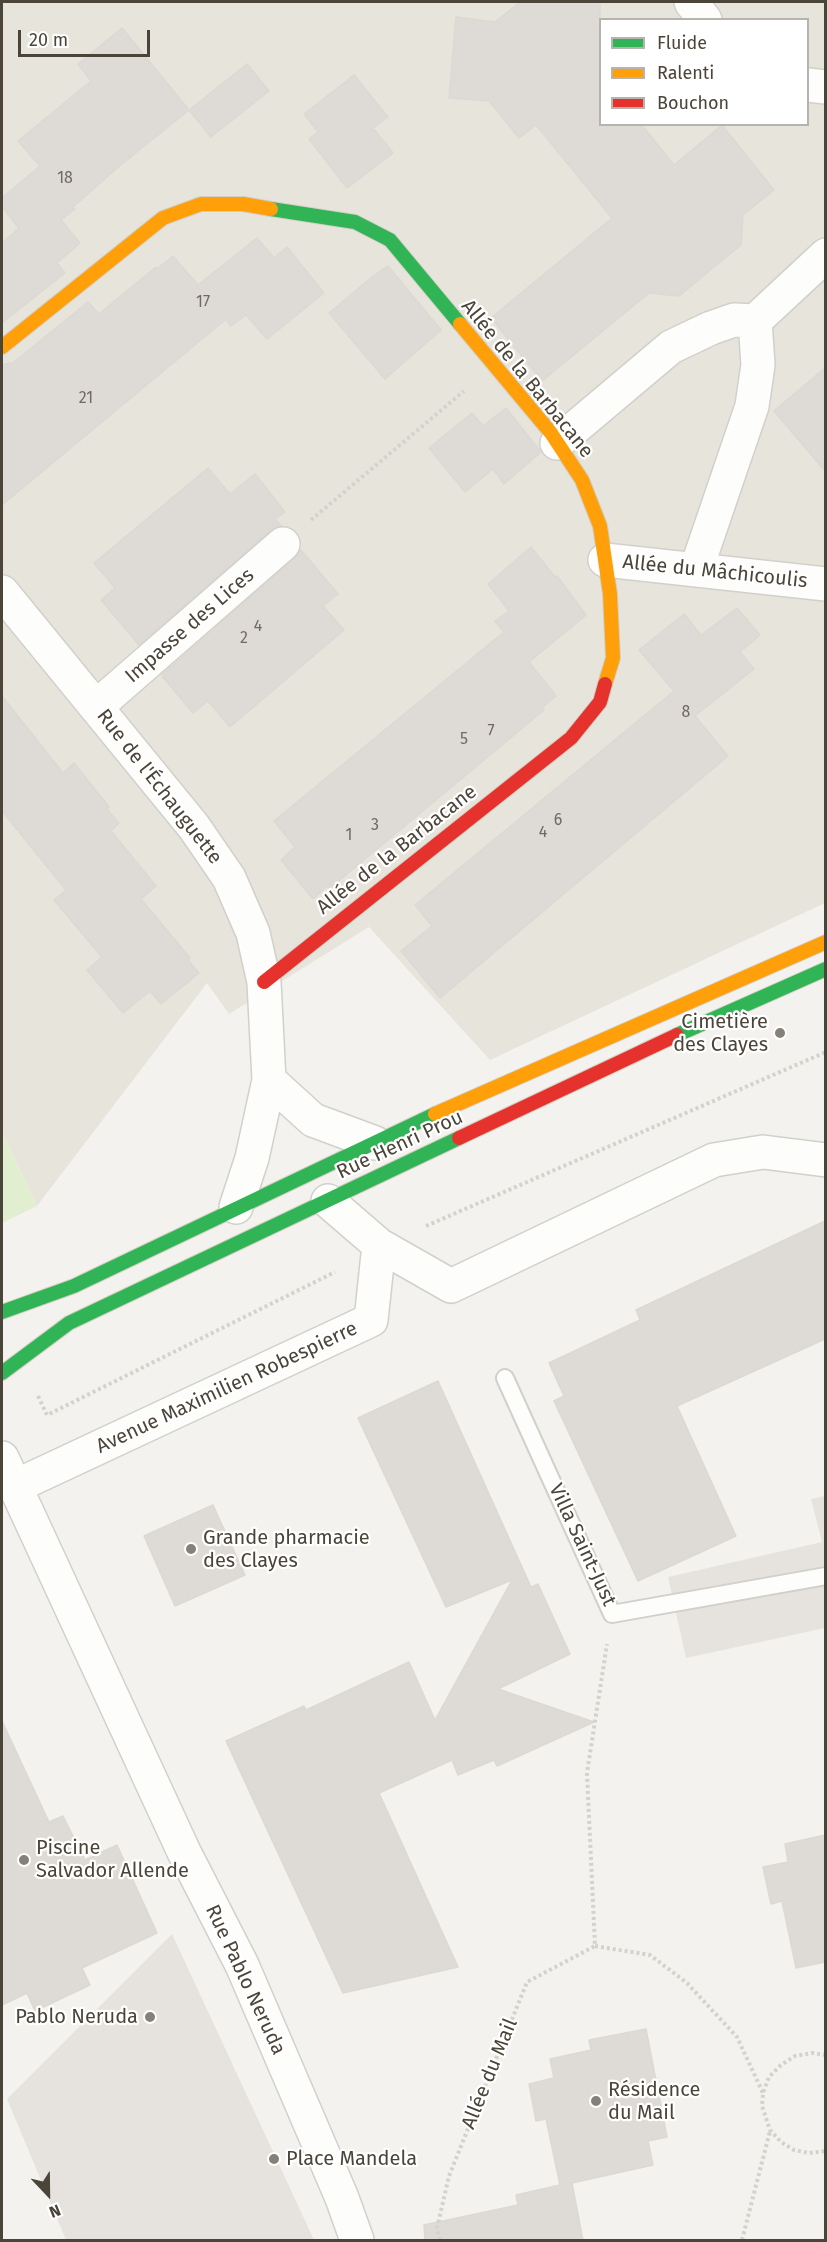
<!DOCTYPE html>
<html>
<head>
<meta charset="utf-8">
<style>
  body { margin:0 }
  #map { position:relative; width:827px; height:2242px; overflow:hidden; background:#f4f2ee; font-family:"Fira Sans",sans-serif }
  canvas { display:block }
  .frame { position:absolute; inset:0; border:3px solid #4b4439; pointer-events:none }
  .legend { position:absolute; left:599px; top:18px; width:210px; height:108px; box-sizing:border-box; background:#fff; border:2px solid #b7b4b0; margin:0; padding:8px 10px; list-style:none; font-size:18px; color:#4b4439 }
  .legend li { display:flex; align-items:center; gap:12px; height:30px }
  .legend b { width:30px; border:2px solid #b7b4b0 }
  .north { position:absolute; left:18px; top:2164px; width:60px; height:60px; -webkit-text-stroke:4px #fff; paint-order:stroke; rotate:158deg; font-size:16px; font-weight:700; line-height:24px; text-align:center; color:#4b4439 }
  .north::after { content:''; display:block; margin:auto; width:21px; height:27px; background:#4b4439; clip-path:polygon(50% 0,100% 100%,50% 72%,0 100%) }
  .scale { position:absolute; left:18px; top:30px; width:132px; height:27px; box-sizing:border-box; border:3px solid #4b4439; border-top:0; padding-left:8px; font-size:18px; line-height:21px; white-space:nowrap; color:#4b4439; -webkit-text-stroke:4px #fff; paint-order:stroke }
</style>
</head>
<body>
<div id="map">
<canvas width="827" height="2242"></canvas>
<div class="frame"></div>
<ul class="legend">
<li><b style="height:8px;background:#30b455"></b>Fluide</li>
<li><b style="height:8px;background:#ff9f0a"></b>Ralenti</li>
<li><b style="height:8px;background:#e5322d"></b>Bouchon</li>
</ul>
<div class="north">N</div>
<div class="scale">20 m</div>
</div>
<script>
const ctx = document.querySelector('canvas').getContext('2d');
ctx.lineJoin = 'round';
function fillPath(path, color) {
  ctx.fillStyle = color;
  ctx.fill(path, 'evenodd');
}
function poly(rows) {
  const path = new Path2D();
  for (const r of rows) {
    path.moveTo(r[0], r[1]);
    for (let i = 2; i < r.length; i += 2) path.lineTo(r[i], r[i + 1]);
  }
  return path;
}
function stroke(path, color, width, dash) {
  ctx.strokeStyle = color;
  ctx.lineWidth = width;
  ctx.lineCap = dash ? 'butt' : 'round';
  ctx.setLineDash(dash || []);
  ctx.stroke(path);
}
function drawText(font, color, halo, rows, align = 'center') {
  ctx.font = font + ' "Fira Sans",sans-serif';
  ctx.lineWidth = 4.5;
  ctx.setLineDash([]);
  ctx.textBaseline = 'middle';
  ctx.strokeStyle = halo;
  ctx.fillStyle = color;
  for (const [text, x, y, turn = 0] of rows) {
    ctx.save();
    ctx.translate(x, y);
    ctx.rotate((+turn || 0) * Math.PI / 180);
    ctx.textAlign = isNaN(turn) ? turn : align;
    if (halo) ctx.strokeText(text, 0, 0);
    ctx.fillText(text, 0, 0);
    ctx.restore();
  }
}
fillPath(poly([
  [2,2,825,2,825,903,490,1060,369,927,229,1014,207,983,37,1206,2,1132],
  [600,20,808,20,808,124,600,124]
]), '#e7e4dc');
fillPath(poly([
  [2,1132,37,1206,2,1223]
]), '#e1eecf');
fillPath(poly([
  [825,1496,825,1628,686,1658,668,1577,822,1542,811,1499],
  [172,1934,314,2240,66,2240,7,2099]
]), '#e6e3df');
const building = poly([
  [520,2,600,2,600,124,641,124,674,165,722,125,774,190,743,215,741,245,679,296,649,293,542,381,491,318,612,218,536,125,519,138,489,101,449,98,456,17,495,22,520,2],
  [122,28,189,110,247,64,269,91,211,137,189,110,117,168,73,207,75,209,61,220,80,243,57,263,65,273,2,323,2,243,19,228,2,207,2,198,40,166,18,141,91,81,78,64,122,28],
  [354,75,388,117,373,128,393,153,347,188,309,139,318,132,304,114,354,75],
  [257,238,274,258,287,247,324,293,267,339,246,315,231,326,226,319,2,505,2,365,14,362,88,302,99,314,156,267,157,269,173,256,198,285,257,238],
  [388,266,441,330,385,379,329,313,373,276,388,266],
  [825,368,825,471,774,411,825,368],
  [506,408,541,452,504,484,493,469,465,492,429,448,472,413,483,426,506,408],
  [208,468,230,494,255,474,285,512,275,519,281,526,271,530,139,645,101,600,115,588,94,563,208,468],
  [531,547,555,577,557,576,586,615,529,662,556,696,543,707,544,710,329,889,327,886,313,899,281,860,295,847,274,821,504,632,495,621,509,611,488,584,531,547],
  [301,550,338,594,323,606,344,630,230,727,208,701,193,713,162,676,164,673,295,558,301,550],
  [737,608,760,635,740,652,754,669,695,716,728,756,440,998,401,951,432,926,415,905,674,691,639,650,684,614,701,635,737,608],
  [2,696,63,773,74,763,109,807,107,809,119,823,111,831,156,886,141,899,190,958,188,960,199,973,161,1004,150,991,123,1013,87,970,102,957,54,900,66,890,2,811,2,696],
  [825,1221,825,1339,677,1406,736,1536,638,1581,554,1401,564,1396,549,1363,640,1320,636,1310,825,1221],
  [438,1381,531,1587,538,1584,570,1654,498,1689,594,1722,497,1766,494,1760,458,1775,452,1760,379,1793,458,1967,343,1993,226,1741,304,1706,306,1710,409,1662,435,1720,512,1580,446,1607,358,1418,438,1381],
  [213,1505,245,1575,175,1606,144,1536,213,1505],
  [2,1721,49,1822,63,1816,85,1860,117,1845,157,1933,82,1968,90,1985,35,2011,27,1993,2,2005,2,1721],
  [825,1835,825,1962,796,1968,782,1901,771,1904,763,1867,788,1862,785,1844,825,1835],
  [646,2029,667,2137,648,2141,653,2165,572,2183,583,2241,425,2241,424,2225,518,2205,516,2195,560,2185,546,2119,536,2121,529,2084,554,2078,550,2059,591,2050,589,2040,646,2029]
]);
fillPath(building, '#dedbd6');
stroke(building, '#dcd9d4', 1.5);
const lane = poly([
  [505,1378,612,1614,826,1576]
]);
const street = poly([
  [691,2,705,20],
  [808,85,826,87],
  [557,443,671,347,711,328,734,320,755,321],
  [605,560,826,584],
  [696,570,752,406,758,365,755,321,826,255],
  [2,592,194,827,229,878,253,933,264,982,269,1080,252,1158,236,1207],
  [96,707,283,544],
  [269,1080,313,1120,375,1143],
  [379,1245,451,1286,714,1160,763,1152,826,1160],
  [2,1458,184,1852,242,1965,342,2198,357,2240],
  [14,1487,371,1320,379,1245,328,1201]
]);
const fast = poly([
  [271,209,355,222,390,240,460,324],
  [677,1035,826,969],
  [2,1312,74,1286,435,1114],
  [2,1373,69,1323,459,1138]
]);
const slow = poly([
  [460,324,551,433,582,480,600,526,610,594,613,658,605,684],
  [2,347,163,218,201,204,243,204,271,209],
  [435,1114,826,942]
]);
const jam = poly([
  [264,982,571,738,600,702,605,684],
  [459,1138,677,1035]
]);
stroke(lane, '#d2d0cb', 20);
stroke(street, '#d2d0cb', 36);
stroke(fast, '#d3cfc5', 16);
stroke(slow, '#d3cfc5', 16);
stroke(jam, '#d3cfc5', 16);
stroke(poly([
  [311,520,464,391],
  [426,1226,826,1052],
  [38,1396,47,1415,335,1272],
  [595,1946,650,1955,687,1983,737,2037,763,2093],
  [826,2055,812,2053,795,2056,781,2065,769,2077,763,2093,762,2106,770,2130,781,2142,794,2150,809,2153,826,2151],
  [440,2240,437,2228,449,2176,527,1982,595,1946,587,1773,607,1644],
  [742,2240,770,2131]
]), '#d3d2cc', 4, [3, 3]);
stroke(lane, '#fdfdfc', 16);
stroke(street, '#fdfdfc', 33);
stroke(fast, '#30b455', 14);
stroke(slow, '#ff9f0a', 14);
stroke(jam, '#e5322d', 14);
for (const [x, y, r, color] of [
  [780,1033,6,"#868178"],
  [191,1549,6,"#868178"],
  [24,1860,6,"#868178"],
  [150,2017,6,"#868178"],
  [596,2101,6,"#868178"],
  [274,2159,6,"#868178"]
]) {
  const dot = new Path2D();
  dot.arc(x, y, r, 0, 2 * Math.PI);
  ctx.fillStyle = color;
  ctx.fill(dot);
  stroke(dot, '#fff', 2);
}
drawText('16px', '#706a61', null, [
  ["18",65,179],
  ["17",203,303],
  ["21",86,399],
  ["4",258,627],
  ["2",244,639],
  ["8",686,713],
  ["7",491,732],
  ["5",464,740],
  ["6",558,821],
  ["3",375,826],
  ["4",543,833],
  ["1",349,836]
]);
drawText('20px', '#4b4439', '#fff', [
  ["Allée de la Barbacane",527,379,51],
  ["Allée du Mâchicoulis",715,572,6],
  ["Impasse des Lices",190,626,-41],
  ["Rue de l'Échauguette",159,787,52],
  ["Allée de la Barbacane",397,850,-38],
  ["Rue Henri Prou",400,1145,-25],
  ["Avenue Maximilien Robespierre",227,1388,-25],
  ["Villa Saint-Just",582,1545,65],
  ["Rue Pablo Neruda",245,1980,65],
  ["Allée du Mail",490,2074,-68]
]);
drawText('20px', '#4b4439', '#fff', [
  ["Cimetière",768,1022,"right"],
  ["des Clayes",768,1045,"right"],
  ["Grande pharmacie",203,1538],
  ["des Clayes",203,1561],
  ["Piscine",36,1848],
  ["Salvador Allende",36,1871],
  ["Pablo Neruda",138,2017,"right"],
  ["Résidence",608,2090],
  ["du Mail",608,2113],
  ["Place Mandela",286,2159]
], 'left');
</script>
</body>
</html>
